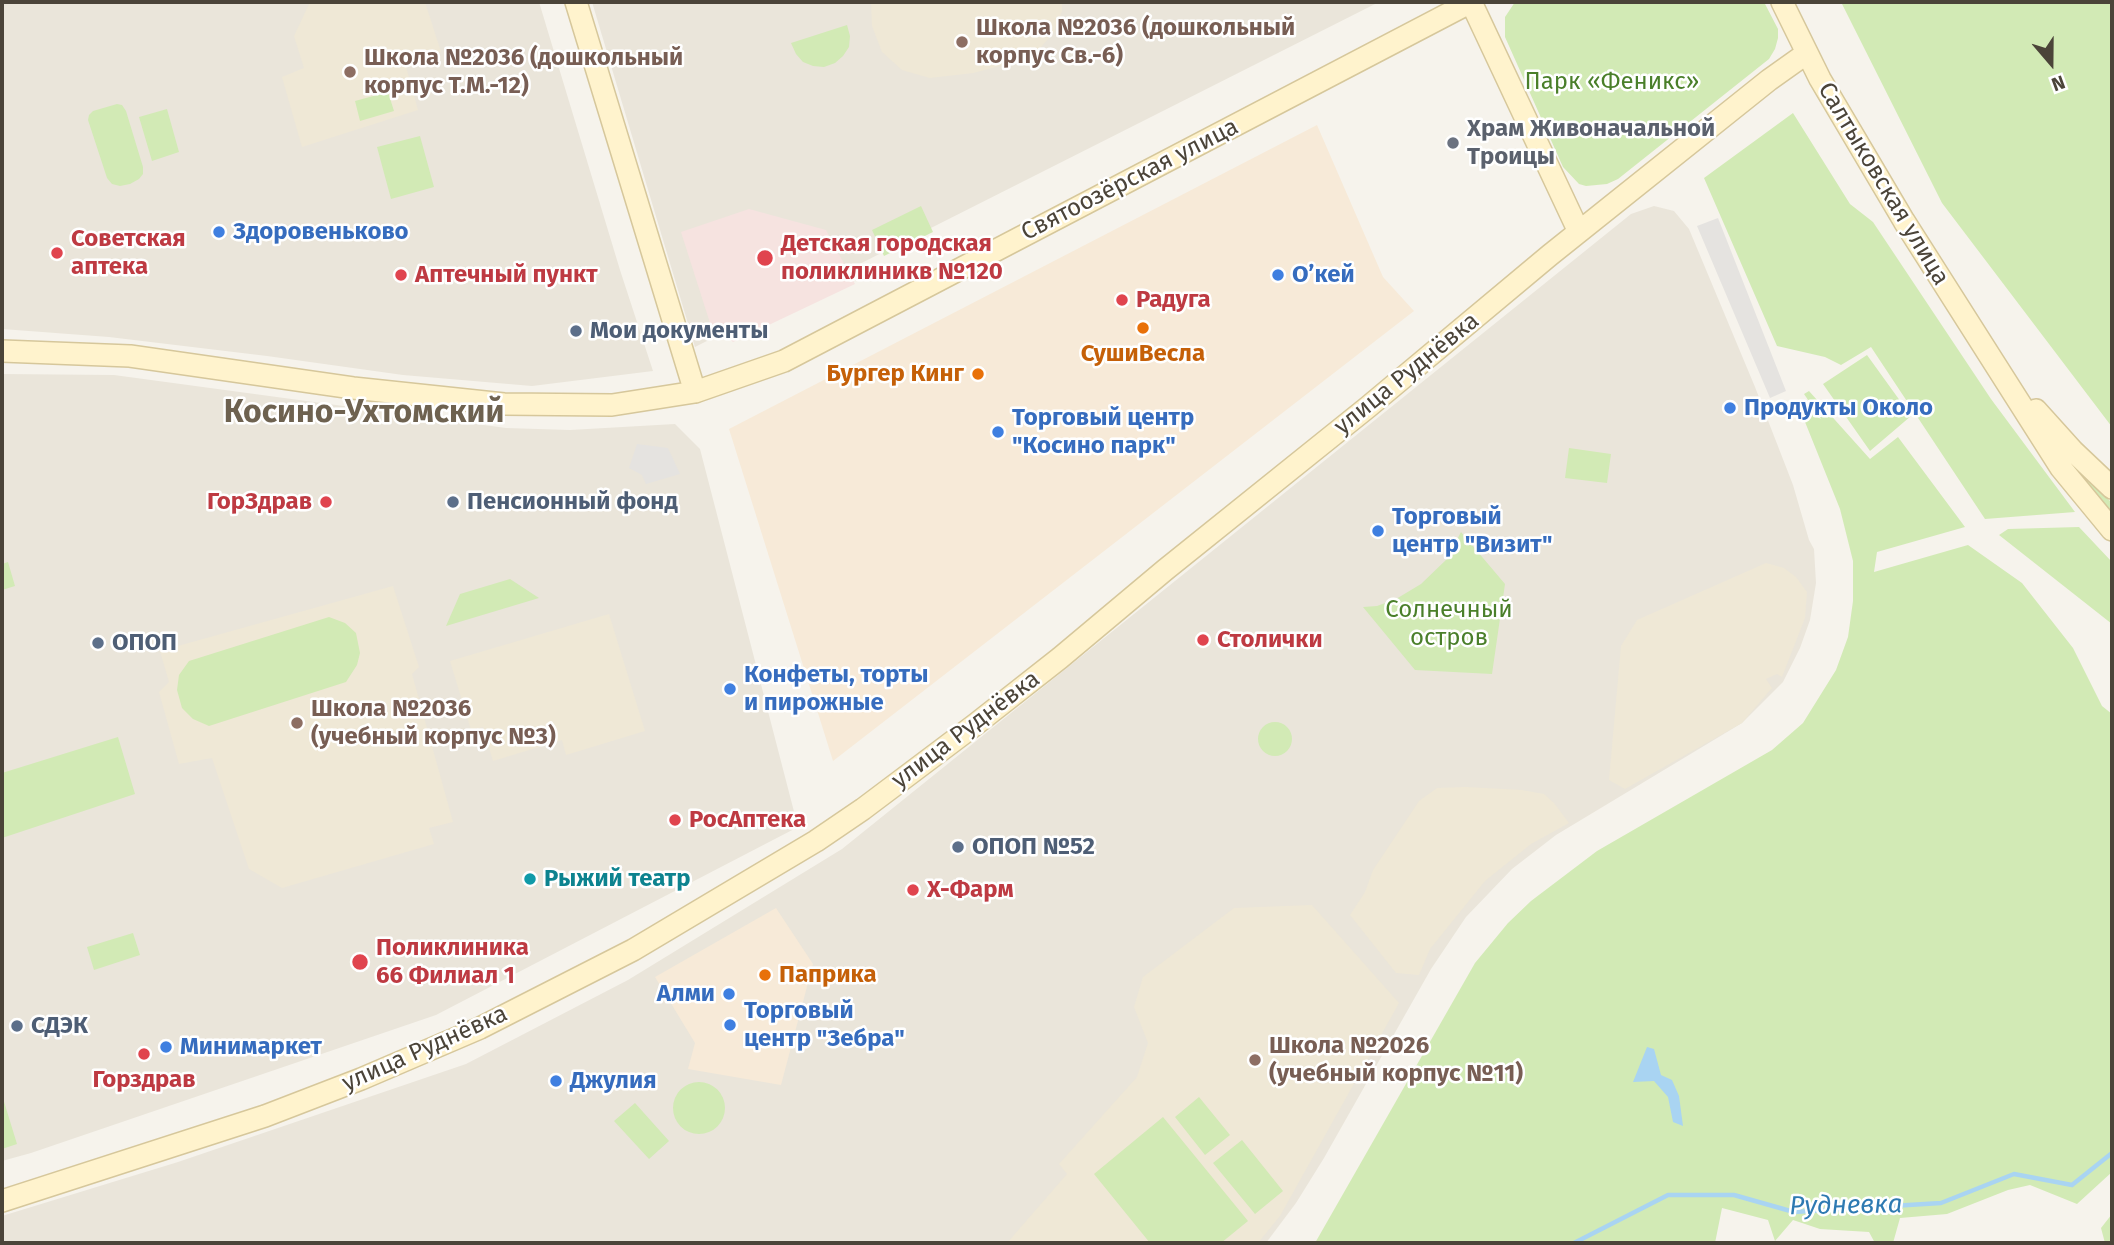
<!DOCTYPE html>
<html>
<head>
<meta charset="utf-8">
<style>
  body { margin:0 }
  #map { position:relative; width:2114px; height:1245px; overflow:hidden; background:#f6f3ec; font-family:"Fira Sans",sans-serif }
  canvas { display:block }
  .frame { position:absolute; inset:0; border:4px solid #4b4439; pointer-events:none }
  .north { position:absolute; left:2016px; top:28px; width:70px; height:70px; -webkit-text-stroke:5px #fff; paint-order:stroke; rotate:160deg; font-size:19px; font-weight:700; line-height:28px; text-align:center; color:#4b4439 }
  .north::after { content:''; display:block; margin:auto; width:24px; height:32px; background:#4b4439; clip-path:polygon(50% 0,100% 100%,50% 72%,0 100%) }
</style>
</head>
<body>
<div id="map">
<canvas width="2114" height="1245"></canvas>
<div class="frame"></div>
<div class="north">N</div>
</div>
<script>
const ctx = document.querySelector('canvas').getContext('2d');
ctx.lineJoin = 'round';
function fillPath(path, color) {
  ctx.fillStyle = color;
  ctx.fill(path, 'evenodd');
}
function poly(rows) {
  const path = new Path2D();
  for (const r of rows) {
    if (r.length === 3) {
      path.moveTo(r[0] + r[2], r[1]);
      path.arc(r[0], r[1], r[2], 0, 2 * Math.PI);
      continue;
    }
    path.moveTo(r[0], r[1]);
    for (let i = 2; i < r.length; i += 2) path.lineTo(r[i], r[i + 1]);
  }
  return path;
}
function stroke(path, color, width, dash) {
  ctx.strokeStyle = color;
  ctx.lineWidth = width;
  ctx.lineCap = dash ? 'butt' : 'round';
  ctx.setLineDash(dash || []);
  ctx.stroke(path);
}
function drawText(font, color, halo, rows, align = 'center') {
  ctx.font = font + ' "Fira Sans",sans-serif';
  ctx.lineWidth = 5;
  ctx.setLineDash([]);
  ctx.textBaseline = 'middle';
  ctx.strokeStyle = halo;
  ctx.fillStyle = color;
  for (const [text, x, y, turn = 0] of rows) {
    ctx.save();
    ctx.translate(x, y);
    ctx.rotate((+turn || 0) * Math.PI / 180);
    ctx.textAlign = isNaN(turn) ? turn : align;
    if (halo) ctx.strokeText(text, 0, 0);
    ctx.fillText(text, 0, 0);
    ctx.restore();
  }
}
fillPath(poly([
  [2,2,539,2,620,270,653,371,532,386,403,375,267,356,109,337,2,329],
  [592,2,1379,2,695,347],
  [1654,206,1674,211,1689,229,1755,387,1793,485,1809,540,1814,549,1816,583,1810,620,1800,648,1783,682,1742,723,1556,835,1512,869,1466,917,1431,969,1324,1158,1296,1203,1266,1243,2,1243,2,1216,178,1162,466,1064,628,980,842,849,1631,214],
  [2,374,114,375,506,428,570,430,675,424,700,449,798,827,436,1015,31,1153,2,1161]
]), '#eae5da');
fillPath(poly([
  [1317,125,1383,277,1414,311,833,761,729,429],
  [776,908,813,964,781,1085,688,1069,695,1043,655,977]
]), '#f7ead8');
fillPath(poly([
  [310,2,425,2,441,52,405,63,418,110,302,147,282,77,304,68,294,36],
  [871,2,1062,2,1062,11,1054,32,1036,53,1011,63,973,73,930,78,902,70,882,52,872,26],
  [1766,563,1784,568,1796,577,1807,592,1805,618,1782,677,1777,674,1766,679,1772,688,1742,723,1625,789,1609,780,1621,646,1637,620],
  [393,586,419,667,412,674,453,822,429,828,434,844,282,888,249,869,212,758,179,764,159,692,169,682,160,651],
  [609,614,645,731,566,755,562,740,493,761,483,727,471,730,450,661],
  [1465,787,1522,790,1544,794,1554,803,1569,823,1531,844,1485,881,1430,949,1419,975,1396,973,1350,915,1365,892,1373,870,1419,801,1437,788],
  [1312,905,1399,1003,1280,1216,1258,1243,1007,1243,1067,1174,1059,1164,1137,1077,1148,1043,1134,1007,1143,977,1234,908]
]), '#efe8d6');
fillPath(poly([
  [749,209,826,230,855,284,733,342,710,323,681,232]
]), '#f6e3e0');
fillPath(poly([
  [1515,2,1764,2,1778,29,1778,38,1775,49,1769,59,1618,179,1607,184,1586,186,1579,184,1563,167,1505,37,1505,17],
  [1841,2,2112,2,2112,427,1942,203],
  [847,25,850,36,849,47,843,56,835,63,824,67,813,66,803,62,796,54,791,43],
  [388,92,394,111,360,121,355,101],
  [117,104,122,105,126,111,143,167,143,174,139,179,130,184,120,186,112,184,107,178,88,120,89,115,93,111],
  [167,109,179,152,152,161,139,117],
  [1793,113,1850,204,1873,222,1991,399,2075,512,1985,519,1871,347,1841,365,1825,357,1777,346,1704,178],
  [420,136,434,187,391,199,377,147],
  [921,206,933,232,884,256,872,230],
  [1867,355,1911,416,1870,451,1823,384],
  [1809,391,1870,459,1898,437,1965,527,1877,552,1874,572,1968,545,2022,583,2073,648,2102,706,2112,714,2112,1172,2077,1204,2030,1185,2008,1190,1947,1214,1900,1218,1893,1243,1875,1243,1869,1232,1820,1229,1793,1220,1775,1241,1768,1220,1722,1208,1715,1243,1315,1243,1475,963,1508,923,1531,901,1597,851,1772,750,1803,723,1836,670,1848,637,1853,601,1853,561,1840,509,1799,407,1821,419,1804,394],
  [1569,448,1611,454,1607,483,1565,478],
  [2078,474,2095,486,2112,503,2112,523],
  [2079,527,2112,562,2112,624,1999,535,2008,529],
  [1461,532,1505,584,1492,674,1415,670,1363,607,1377,606,1396,599,1421,584,1447,559],
  [8,562,15,586,2,590,2,564],
  [510,579,539,598,446,626,460,594],
  [329,617,345,623,356,633,360,653,357,665,346,682,209,726,193,719,182,708,177,690,179,675,189,661],
  [1275,739,17],
  [118,737,135,794,2,838,2,773],
  [133,933,140,955,94,970,87,947],
  [699,1108,26],
  [2,1095,17,1144,2,1149],
  [1199,1097,1230,1135,1205,1155,1175,1117],
  [635,1103,669,1141,649,1159,614,1121],
  [1163,1117,1248,1221,1221,1243,1150,1243,1094,1174],
  [1242,1140,1283,1191,1255,1214,1213,1163],
  [2112,1214,2112,1243,2105,1243,2101,1228]
]), '#d2eab5');
fillPath(poly([
  [1718,218,1786,391,1770,398,1697,226],
  [637,444,668,448,680,474,646,484,642,475,629,468]
]), '#e5e3e0');
fillPath(poly([
  [1647,1047,1654,1049,1661,1075,1672,1080,1679,1096,1683,1126,1673,1122,1668,1097,1654,1081,1633,1082]
]), '#a9d4f2');
stroke(poly([
  [1574,1243,1668,1195,1734,1195,1794,1212,1941,1203,2014,1174,2072,1185,2112,1153]
]), '#a9d4f2', 4.5);
const secondary = poly([
  [576,2,695,392],
  [1471,2,1579,232],
  [1782,2,1820,79,1904,221,2061,468,2112,530],
  [2,351,130,356,353,388,504,404,612,405,695,392,784,361,1471,2],
  [2036,410,2073,451,2112,488],
  [2,1201,265,1116,361,1079,480,1028,633,950,816,841,863,809,976,724,1060,658,1165,570,1368,407,1550,255,1769,80,1807,53]
]);
stroke(secondary, '#d6c79b', 24);
stroke(secondary, '#fff3cd', 21);
for (const [x, y, r, color] of [
  [962,42,7,"#8d6e63"],
  [350,72,7,"#8d6e63"],
  [1453,143,7,"#6b7280"],
  [219,232,7,"#3f7fe0"],
  [57,253,7,"#e0444e"],
  [765,258,9,"#e0444e"],
  [401,275,7,"#e0444e"],
  [1278,275,7,"#3f7fe0"],
  [1122,300,7,"#e0444e"],
  [1143,328,7,"#e8710a"],
  [576,331,7,"#5c6f8a"],
  [978,374,7,"#e8710a"],
  [1730,408,7,"#3f7fe0"],
  [998,432,7,"#3f7fe0"],
  [326,502,7,"#e0444e"],
  [453,502,7,"#5c6f8a"],
  [1378,531,7,"#3f7fe0"],
  [1203,640,7,"#e0444e"],
  [98,643,7,"#5c6f8a"],
  [730,689,7,"#3f7fe0"],
  [297,723,7,"#8d6e63"],
  [675,820,7,"#e0444e"],
  [958,847,7,"#5c6f8a"],
  [530,879,7,"#0f9aa8"],
  [913,890,7,"#e0444e"],
  [360,962,9,"#e0444e"],
  [765,975,7,"#e8710a"],
  [729,994,7,"#3f7fe0"],
  [730,1025,7,"#3f7fe0"],
  [17,1026,7,"#5c6f8a"],
  [166,1047,7,"#3f7fe0"],
  [144,1054,7,"#e0444e"],
  [1255,1060,7,"#8d6e63"],
  [556,1081,7,"#3f7fe0"]
]) {
  const dot = new Path2D();
  dot.arc(x, y, r, 0, 2 * Math.PI);
  ctx.fillStyle = color;
  ctx.fill(dot);
  stroke(dot, '#fff', 2.5);
}
drawText('bold 24px', '#785e54', '#fff', [
  ["Школа №2036 (дошкольный",976,28],
  ["корпус Св.-6)",976,56],
  ["Школа №2036 (дошкольный",364,58],
  ["корпус Т.М.-12)",364,86],
  ["Школа №2036",311,709],
  ["(учебный корпус №3)",311,737],
  ["Школа №2026",1269,1046],
  ["(учебный корпус №11)",1269,1074]
], 'left');
drawText('24px', '#4a7f2a', '#fff', [
  ["Парк «Феникс»",1612,82],
  ["Солнечный",1449,610],
  ["остров",1449,638]
]);
drawText('bold 24px', '#5b616d', '#fff', [
  ["Храм Живоначальной",1467,129],
  ["Троицы",1467,157]
], 'left');
drawText('24px', '#4b4439', '#fff', [
  ["Святоозёрская улица",1130,180,-27],
  ["Салтыковская улица",1883,184,59],
  ["улица Руднёвка",1407,374,-39],
  ["улица Руднёвка",966,730,-37],
  ["улица Руднёвка",425,1049,-24]
]);
drawText('bold 24px', '#366cbe', '#fff', [
  ["Здоровеньково",233,232],
  ["О’кей",1292,275],
  ["Продукты Около",1744,408],
  ["Торговый центр",1012,418],
  ["\"Косино парк\"",1012,446],
  ["Торговый",1392,517],
  ["центр \"Визит\"",1392,545],
  ["Конфеты, торты",744,675],
  ["и пирожные",744,703],
  ["Алми",715,994,"right"],
  ["Торговый",744,1011],
  ["центр \"Зебра\"",744,1039],
  ["Минимаркет",180,1047],
  ["Джулия",570,1081]
], 'left');
drawText('bold 24px', '#be3a42', '#fff', [
  ["Советская",71,239],
  ["аптека",71,267],
  ["Детская городская",781,244],
  ["поликлиникв №120",781,272],
  ["Аптечный пункт",415,275],
  ["Радуга",1136,300],
  ["ГорЗдрав",312,502,"right"],
  ["Столички",1217,640],
  ["РосАптека",689,820],
  ["X-Фарм",927,890],
  ["Поликлиника",376,948],
  ["66 Филиал 1",376,976],
  ["Горздрав",144,1080,"center"]
], 'left');
drawText('bold 24px', '#4e5e75', '#fff', [
  ["Мои документы",590,331],
  ["Пенсионный фонд",467,502],
  ["ОПОП",112,643],
  ["ОПОП №52",972,847],
  ["СДЭК",31,1026]
], 'left');
drawText('bold 24px', '#c56008', '#fff', [
  ["СушиВесла",1143,354],
  ["Бургер Кинг",964,374,"right"],
  ["Паприка",779,975,"left"]
]);
drawText('bold 24px', '#0d838f', '#fff', [
  ["Рыжий театр",544,879]
], 'left');
drawText('italic 26px', '#2e7ab2', '#fff', [
  ["Рудневка",1846,1206,-1]
]);
drawText('bold 32px', '#6e6250', '#fff', [
  ["Косино-Ухтомский",364,413]
]);
</script>
</body>
</html>
